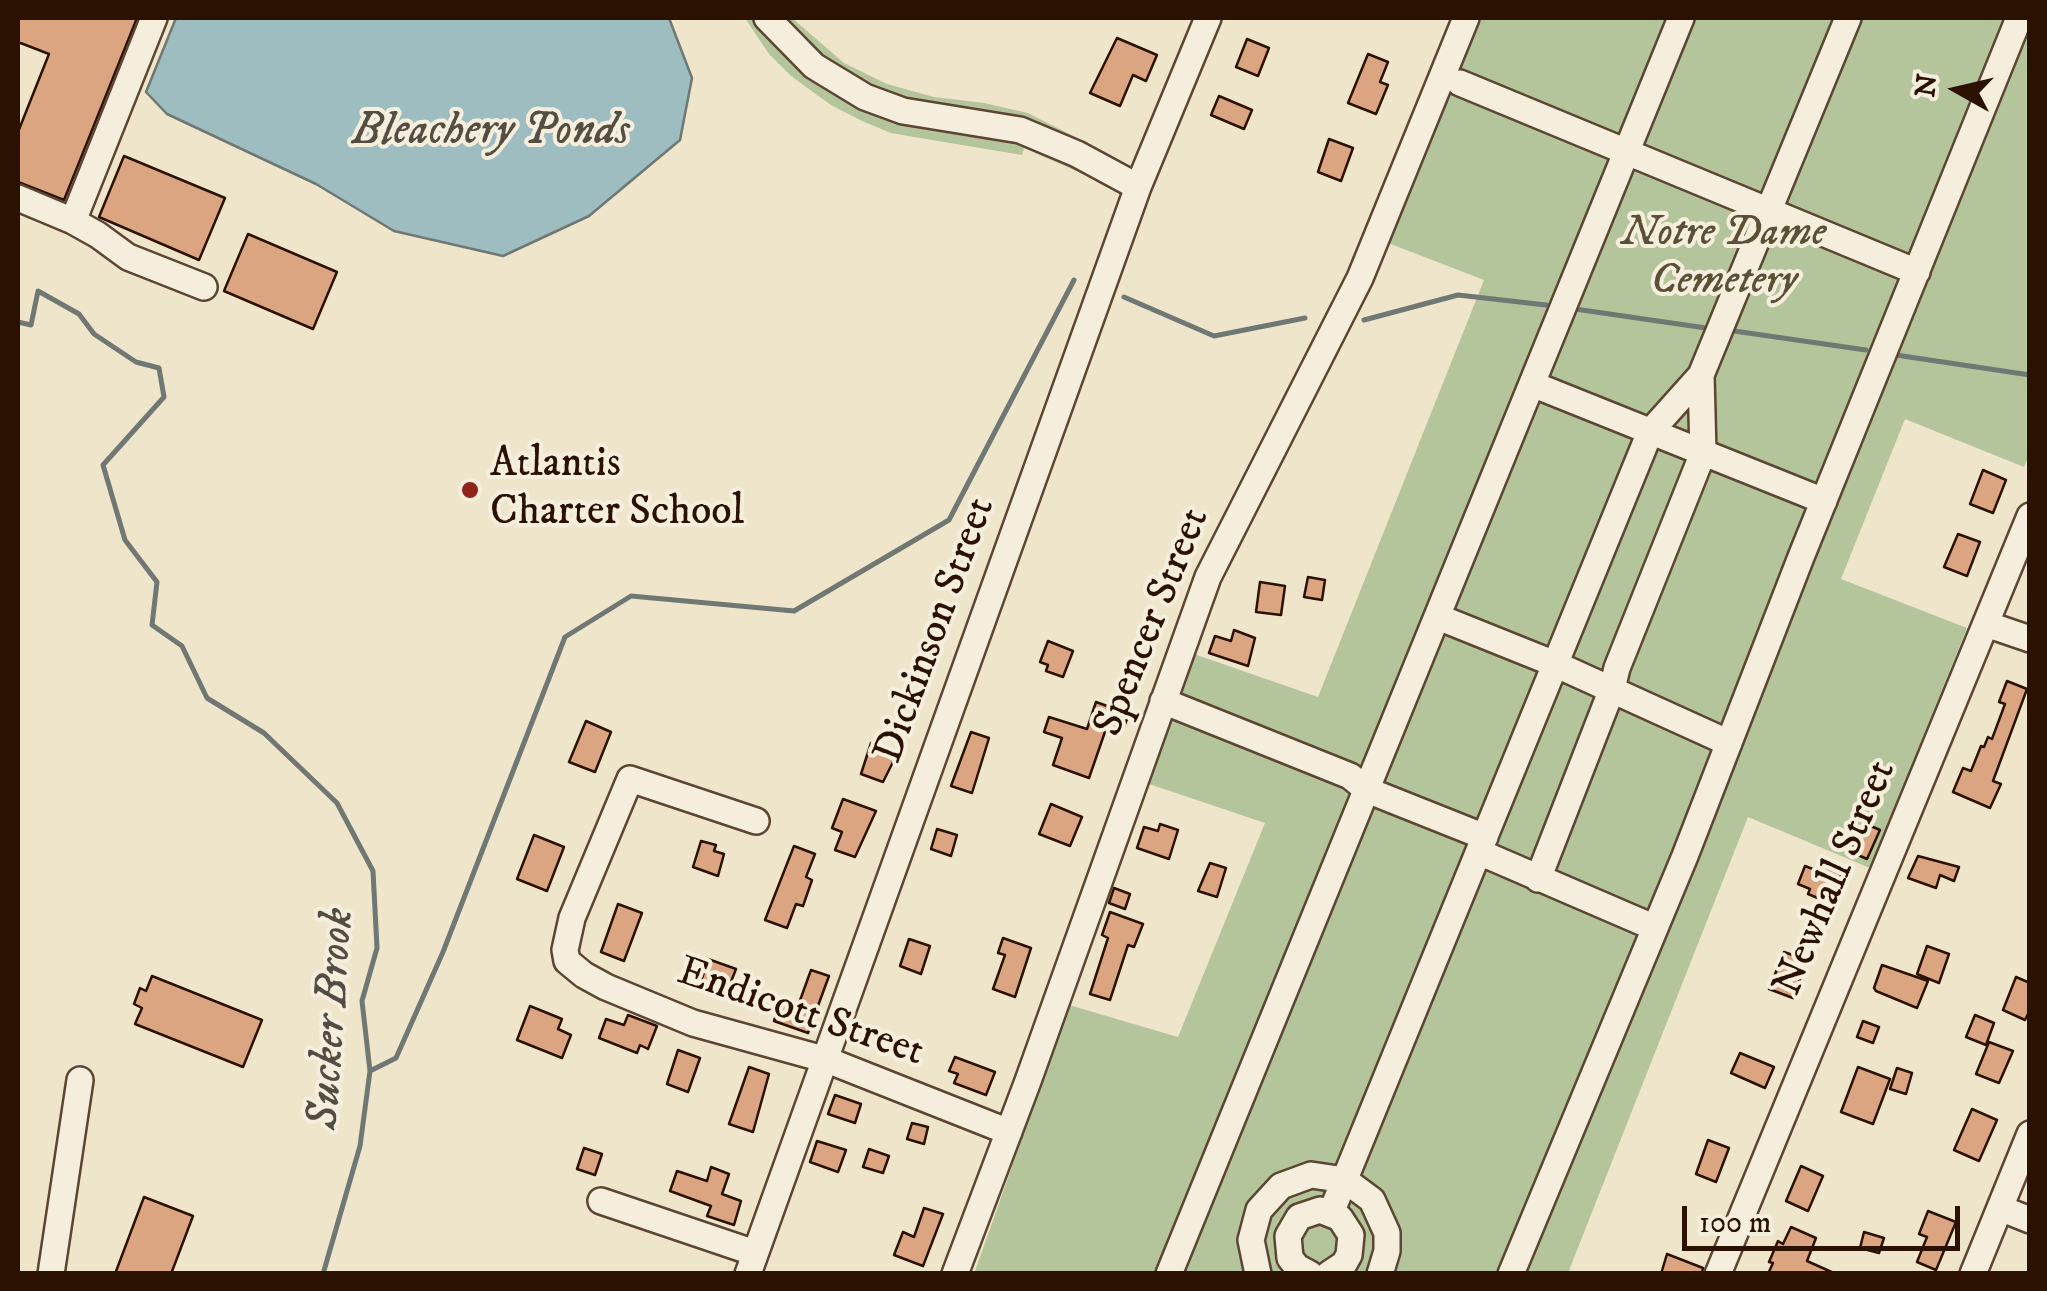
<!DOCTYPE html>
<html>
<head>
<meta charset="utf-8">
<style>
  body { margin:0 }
  #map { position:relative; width:2047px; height:1291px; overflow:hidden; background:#efe5cb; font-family:"IM FELL DW Pica",serif }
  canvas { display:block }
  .frame { position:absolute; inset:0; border:20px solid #2b1100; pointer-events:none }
  .north { position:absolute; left:1907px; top:40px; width:100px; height:100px; -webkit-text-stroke:8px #f5eedd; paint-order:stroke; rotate:278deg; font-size:28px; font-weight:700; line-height:40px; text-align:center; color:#2b1100 }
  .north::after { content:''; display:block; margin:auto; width:35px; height:45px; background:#2b1100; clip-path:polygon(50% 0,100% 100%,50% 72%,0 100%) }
  .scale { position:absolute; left:1682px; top:1206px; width:278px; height:45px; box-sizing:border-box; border:5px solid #2b1100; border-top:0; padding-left:12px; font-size:30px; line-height:35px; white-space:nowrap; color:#2b1100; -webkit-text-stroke:8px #f5eedd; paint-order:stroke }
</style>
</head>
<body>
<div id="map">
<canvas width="2047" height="1291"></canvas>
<div class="frame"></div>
<div class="north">N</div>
<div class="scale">100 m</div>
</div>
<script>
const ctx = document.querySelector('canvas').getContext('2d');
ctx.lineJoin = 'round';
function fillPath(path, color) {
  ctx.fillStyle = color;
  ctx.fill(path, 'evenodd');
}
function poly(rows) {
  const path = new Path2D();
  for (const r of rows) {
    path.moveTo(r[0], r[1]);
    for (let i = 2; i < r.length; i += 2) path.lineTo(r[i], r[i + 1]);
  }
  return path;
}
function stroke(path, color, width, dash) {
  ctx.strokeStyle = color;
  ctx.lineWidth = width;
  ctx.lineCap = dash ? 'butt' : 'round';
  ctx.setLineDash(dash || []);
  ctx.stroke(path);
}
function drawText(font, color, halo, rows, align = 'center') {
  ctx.font = font + ' "IM FELL DW Pica",serif';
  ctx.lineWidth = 8;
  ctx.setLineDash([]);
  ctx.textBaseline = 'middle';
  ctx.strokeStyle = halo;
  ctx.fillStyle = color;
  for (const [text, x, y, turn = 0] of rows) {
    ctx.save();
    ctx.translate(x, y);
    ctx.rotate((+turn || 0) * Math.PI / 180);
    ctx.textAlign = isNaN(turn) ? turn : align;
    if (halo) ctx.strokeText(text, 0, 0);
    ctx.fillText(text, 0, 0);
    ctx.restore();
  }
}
fillPath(poly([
  [745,18,755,18,811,77,1015,138,1080,165,1076,171,1024,148,1022,155,926,139,891,133,862,121,831,105,791,76,769,54],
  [782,18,792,18,844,63,887,84,934,97,984,103,1028,113,1083,141,1081,144,877,90,836,69],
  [1482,18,2029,18,2029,455,2024,467,1905,419,1841,579,1967,628,1870,868,1748,817,1568,1273,974,1274,1069,1005,1178,1037,1265,823,1146,783,1194,654,1318,697,1484,280,1388,243]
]), '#b5c59b');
const water = poly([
  [176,18,669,18,692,78,680,140,589,216,503,256,394,231,316,184,167,114,146,92,176,18]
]);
fillPath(water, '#9dbdc0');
stroke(water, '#6f7873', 2.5);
stroke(poly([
  [1124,297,1214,336,1305,318],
  [1575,309,1706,328],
  [1364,320,1458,295,1546,305],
  [18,322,31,325,38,291,79,314,94,334,136,362,159,368,164,397,103,465,125,540,157,582,152,625,182,646,207,698,264,733,337,803,373,871,377,948,362,1001,370,1071,360,1146,323,1274],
  [1734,331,1866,350],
  [1896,355,2030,375],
  [370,1071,396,1058,443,952,565,637,631,596,794,611,949,520,1074,280]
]), '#6f7873', 5);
const building = poly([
  [18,18,137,18,64,200,18,182,18,132,49,54,18,42,18,18],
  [1117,38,1157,55,1146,81,1133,75,1120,106,1090,93,1117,38],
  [1247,39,1269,48,1258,76,1236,67,1247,39],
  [1368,54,1388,62,1380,82,1388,85,1376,114,1348,103,1368,54],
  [1219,96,1252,110,1244,129,1211,115,1219,96],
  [1329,139,1353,148,1341,181,1318,172,1329,139],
  [124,156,225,198,199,260,99,217,124,156],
  [248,234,337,272,313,329,224,291,248,234],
  [1983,470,2006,480,1993,513,1970,504,1983,470],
  [1958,534,1980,542,1967,576,1944,567,1958,534],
  [1308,577,1325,580,1322,600,1304,597,1308,577],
  [1260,582,1285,586,1281,615,1256,612,1260,582],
  [1234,630,1255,638,1248,666,1209,653,1215,636,1231,641,1234,630],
  [1048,641,1073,651,1063,677,1046,671,1048,665,1040,662,1048,641],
  [2007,681,2027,689,1993,781,2001,784,1990,808,1953,792,1963,768,1971,771,1981,746,1984,747,1988,737,1992,739,2005,704,1999,702,2007,681],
  [1096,702,1129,714,1122,732,1107,726,1089,778,1053,765,1062,738,1044,732,1049,717,1087,729,1096,702],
  [586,721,611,732,595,772,569,762,586,721],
  [971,732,989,738,972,793,951,786,971,732],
  [871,743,898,752,883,782,861,774,871,743],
  [843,799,876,811,855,857,835,850,842,832,832,828,843,799],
  [1051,804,1082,817,1070,846,1039,834,1051,804],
  [1864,823,1880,830,1867,859,1851,852,1864,823],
  [1160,824,1178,830,1169,859,1137,848,1144,827,1158,831,1160,824],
  [937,829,957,835,951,856,931,849,937,829],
  [534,835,564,847,547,891,517,879,534,835],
  [701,841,716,845,714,851,724,854,718,876,693,867,701,841],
  [794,846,815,854,806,877,812,880,803,906,796,904,787,928,765,920,794,846],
  [1918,856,1959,867,1954,881,1940,875,1936,888,1908,878,1918,856],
  [1823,860,1844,868,1830,903,1808,894,1810,889,1798,884,1805,866,1818,871,1823,860],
  [1210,863,1226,868,1217,897,1198,891,1210,863],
  [1114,888,1130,894,1125,909,1109,903,1114,888],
  [618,904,642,913,624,961,601,952,618,904],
  [1110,912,1143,924,1134,947,1128,945,1110,1000,1090,994,1108,938,1102,935,1110,912],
  [1003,938,1031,948,1015,997,993,989,1005,955,998,953,1003,938],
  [909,939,930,946,921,974,900,966,909,939],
  [1927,946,1949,954,1939,983,1917,974,1927,946],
  [1784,952,1807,960,1793,998,1769,989,1784,952],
  [708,959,736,969,727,992,701,982,708,959],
  [1882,965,1928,981,1917,1008,1876,991,1874,988,1882,965],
  [811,970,829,976,808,1033,774,1021,781,1000,798,1006,811,970],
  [152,976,262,1020,243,1067,135,1024,142,1008,134,1004,140,988,146,991,152,976],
  [2016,977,2030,983,2030,1010,2025,1020,2003,1010,2016,977],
  [530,1006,562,1019,558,1029,571,1035,562,1058,517,1040,530,1006],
  [628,1015,657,1026,648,1049,640,1045,637,1053,599,1038,606,1019,624,1025,628,1015],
  [1975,1015,1994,1023,1986,1045,1966,1037,1975,1015],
  [1863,1021,1879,1027,1873,1043,1857,1037,1863,1021],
  [1989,1042,2013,1051,1999,1083,1976,1074,1989,1042],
  [678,1050,700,1058,688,1092,667,1084,678,1050],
  [1740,1053,1774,1067,1765,1088,1731,1073,1740,1053],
  [955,1057,995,1072,986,1095,954,1083,958,1074,949,1071,955,1057],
  [749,1067,769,1074,753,1132,729,1124,749,1067],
  [1858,1067,1890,1079,1873,1124,1841,1112,1858,1067],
  [1897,1068,1912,1073,1906,1094,1890,1089,1897,1068],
  [835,1095,861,1104,855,1123,828,1114,835,1095],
  [1972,1109,1997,1120,1979,1161,1954,1150,1972,1109],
  [912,1123,928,1127,924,1144,907,1139,912,1123],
  [1708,1140,1729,1148,1716,1182,1696,1174,1708,1140],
  [817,1141,846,1150,838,1172,810,1162,817,1141],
  [584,1148,602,1154,595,1175,577,1169,584,1148],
  [869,1149,889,1156,883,1173,863,1167,869,1149],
  [1801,1166,1823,1176,1808,1211,1786,1201,1801,1166],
  [711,1167,729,1174,722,1194,741,1201,734,1225,707,1216,711,1206,670,1191,677,1171,707,1181,711,1167],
  [144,1197,193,1216,171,1274,115,1274,144,1197],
  [924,1208,943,1214,923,1266,894,1255,903,1232,914,1237,924,1208],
  [1928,1211,1956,1222,1936,1270,1917,1262,1927,1237,1919,1234,1928,1211],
  [1791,1227,1816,1238,1807,1261,1836,1274,1768,1274,1773,1263,1769,1262,1778,1241,1783,1244,1791,1227],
  [1864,1232,1884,1238,1879,1253,1860,1248,1864,1232],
  [1667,1254,1703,1268,1702,1274,1661,1274,1667,1254]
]);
fillPath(building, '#dca581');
stroke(building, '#2b1100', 2.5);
const minor = poly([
  [154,18,73,221,98,235,128,257,204,287],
  [767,18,814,66,865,97,903,111,1020,130,1077,154,1138,187],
  [1460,83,1917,272],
  [18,198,73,221],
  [1532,384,1824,501],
  [1438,617,1555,664,1729,743],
  [1986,624,2030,639],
  [1163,701,1350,776,1367,790,1485,837],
  [756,821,630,779,572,918,565,950,567,961,584,975,606,987,693,1023,827,1060,1009,1132],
  [1479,852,1653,927],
  [1538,879,1612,689,1617,668,1703,453,1701,375],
  [601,1201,755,1253],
  [2000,1208,2030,1220],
  [1331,1213,1650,432,1701,375,1848,18],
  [51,1274,80,1080],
  [748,1274,1138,187,1208,18],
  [955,1274,1028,1081,1208,577,1360,278,1466,18],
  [1169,1274,1681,18],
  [1258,1274,1251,1240,1259,1210,1281,1186,1311,1175,1345,1180,1372,1200,1387,1233,1387,1251,1380,1274],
  [1310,1274,1297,1267,1290,1258,1288,1236,1299,1217,1320,1210,1340,1218,1351,1235,1349,1255,1344,1264,1329,1274],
  [1511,1274,1685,856,1801,557,2019,18],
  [1718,1274,2030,516],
  [1973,1274,2030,1134]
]);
stroke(minor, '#5c4633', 30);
stroke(minor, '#f5eedd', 25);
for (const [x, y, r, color] of [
  [470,490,10,"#8f2418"]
]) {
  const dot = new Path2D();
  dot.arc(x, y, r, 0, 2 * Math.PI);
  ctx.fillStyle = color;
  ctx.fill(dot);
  stroke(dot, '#f5eedd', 4);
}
drawText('italic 42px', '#5b5036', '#f5eedd', [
  ["Notre Dame",1724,235],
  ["Cemetery",1724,283]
]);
drawText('42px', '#2b1100', '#f5eedd', [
  ["Atlantis",490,466],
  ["Charter School",490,514]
], 'left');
drawText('42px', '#2b1100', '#f5eedd', [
  ["Spencer Street",1154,623,-68],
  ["Dickinson Street",937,631,-70],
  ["Newhall Street",1837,879,-67],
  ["Endicott Street",800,1014,19]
]);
drawText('italic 45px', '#534d43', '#f5eedd', [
  ["Bleachery Ponds",491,134],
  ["Sucker Brook",334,1019,-86]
]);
</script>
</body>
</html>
